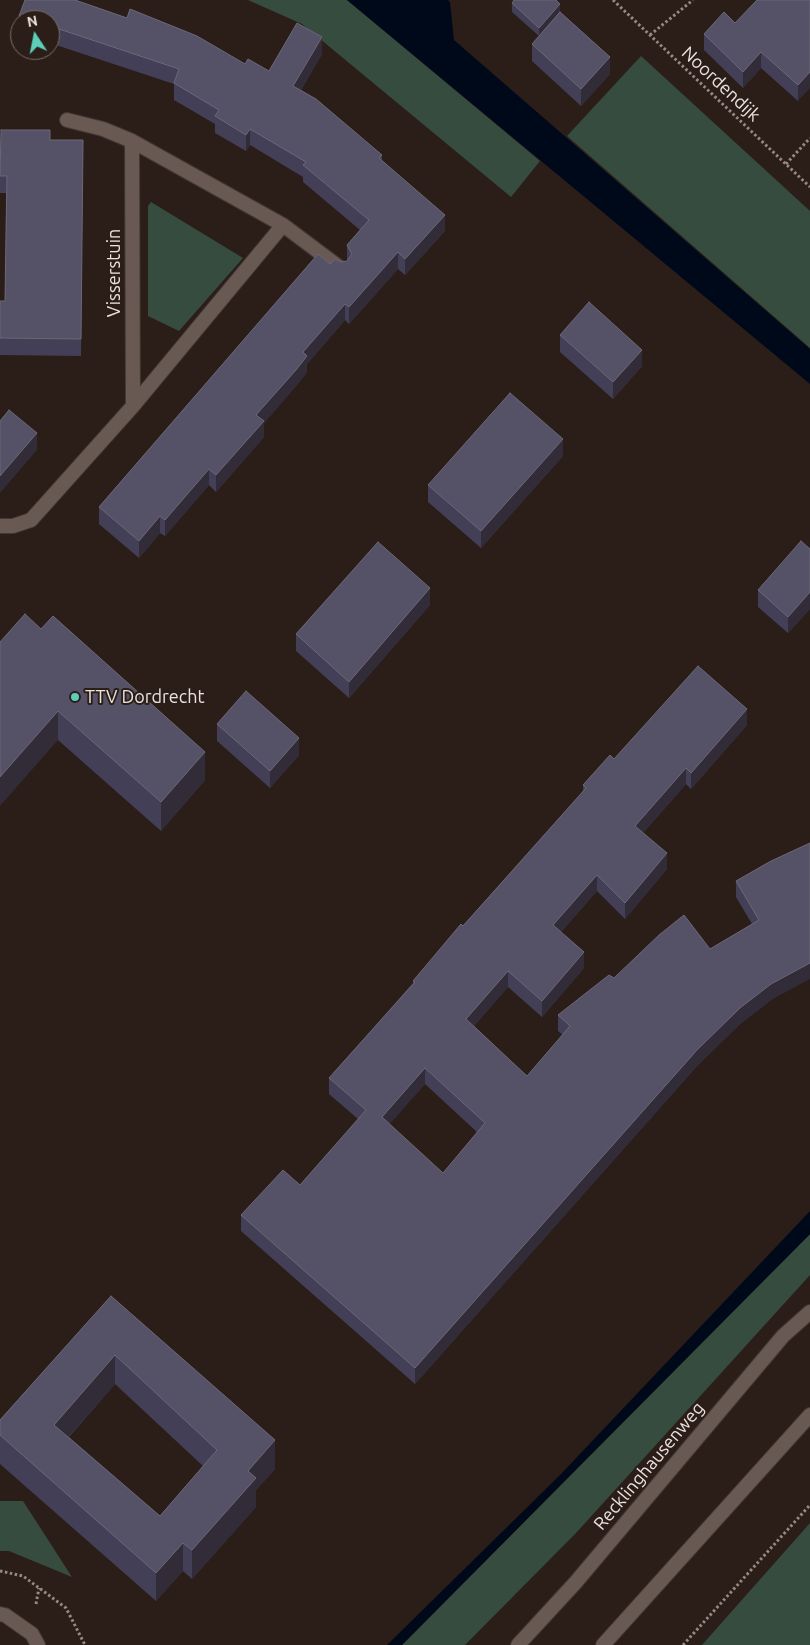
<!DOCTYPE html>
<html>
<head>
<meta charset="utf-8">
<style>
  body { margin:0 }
  #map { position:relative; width:810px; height:1645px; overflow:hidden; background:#2b1e19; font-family:Ubuntu,sans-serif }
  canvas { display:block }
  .north { position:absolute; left:10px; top:10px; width:50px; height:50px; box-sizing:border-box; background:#2b1e19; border:1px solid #786c68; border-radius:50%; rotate:349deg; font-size:14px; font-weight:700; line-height:20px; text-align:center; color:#ebe2de }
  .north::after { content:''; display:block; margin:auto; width:18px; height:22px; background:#5cceba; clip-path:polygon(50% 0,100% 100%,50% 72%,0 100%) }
</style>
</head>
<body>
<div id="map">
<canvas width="810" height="1645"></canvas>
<div class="north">N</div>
</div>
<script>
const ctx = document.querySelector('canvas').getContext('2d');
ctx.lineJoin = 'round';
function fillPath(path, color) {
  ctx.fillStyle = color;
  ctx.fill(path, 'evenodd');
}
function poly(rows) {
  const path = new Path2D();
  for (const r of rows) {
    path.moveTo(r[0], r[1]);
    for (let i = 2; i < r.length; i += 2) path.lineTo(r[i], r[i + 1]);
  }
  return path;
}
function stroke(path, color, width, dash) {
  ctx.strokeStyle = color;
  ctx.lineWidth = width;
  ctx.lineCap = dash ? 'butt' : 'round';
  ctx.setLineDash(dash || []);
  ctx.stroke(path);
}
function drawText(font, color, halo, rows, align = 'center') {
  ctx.font = font + ' Ubuntu,sans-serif';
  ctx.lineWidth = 4;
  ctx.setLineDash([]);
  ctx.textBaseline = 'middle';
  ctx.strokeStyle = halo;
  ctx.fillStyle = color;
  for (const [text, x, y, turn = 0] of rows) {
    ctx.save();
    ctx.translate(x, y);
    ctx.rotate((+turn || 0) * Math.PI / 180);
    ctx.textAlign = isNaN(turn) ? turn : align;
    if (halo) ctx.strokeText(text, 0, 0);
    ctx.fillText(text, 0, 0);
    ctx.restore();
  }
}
fillPath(poly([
  [248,0,347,0,540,161,511,197,302,24],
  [641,56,810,211,810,348,567,136],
  [151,202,243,258,179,331,148,316,148,206],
  [810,1234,810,1275,576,1533,465,1645,402,1645],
  [0,1501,23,1501,72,1577,9,1551,0,1551],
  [810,1523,810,1645,702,1645]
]), '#364c3f');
fillPath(poly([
  [347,0,448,0,450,2,454,40,810,349,810,384],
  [810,1211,810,1234,402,1645,387,1645,561,1474]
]), '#00091a');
const minor = poly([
  [67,120,103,129,132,141,283,225,133,406],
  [283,225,343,270],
  [0,526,13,526,31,520,133,406,132,141],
  [0,1614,5,1615,32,1634,38,1645]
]);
const tertiary = poly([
  [518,1645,576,1582,783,1336,810,1312],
  [603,1645,810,1415]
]);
stroke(minor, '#433834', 16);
stroke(tertiary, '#433834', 16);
stroke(poly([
  [613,0,810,187],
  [650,35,693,0],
  [786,164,810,138],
  [0,1571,23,1576,66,1608,85,1645],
  [36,1604,39,1588],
  [683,1645,810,1505]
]), '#948984', 3, [2.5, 2.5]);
stroke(minor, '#685952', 14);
stroke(tertiary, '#685952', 14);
fillPath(poly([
  [25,0,75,0,127,18,130,9,197,36,245,64,248,59,269,71,297,23,322,37,322,54,301,90,316,99,382,155,382,161,445,215,445,231,405,275,398,269,349,324,345,320,307,364,307,372,296,386,264,423,264,437,216,492,209,485,165,536,160,533,139,558,99,524,99,507,318,254,330,264,335,259,341,262,347,261,347,245,360,230,303,182,303,177,250,145,246,151,215,133,215,124,174,100,174,84,50,43,50,20,20,20,20,33,19,33,19,16],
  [810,0,798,101,761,68,743,88,704,50,704,34,735,23],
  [512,3,560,12,610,74,581,106,532,61,532,44,539,36,512,12],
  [50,140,83,140,81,356,0,355,0,301,5,301,6,193,0,193,0,167],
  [560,335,642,366,613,399,560,352],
  [563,456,481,548,428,502,428,485],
  [810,549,810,609,788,633,758,607,758,590],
  [430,605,349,698,296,651,296,634],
  [0,642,205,780,161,831,58,740],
  [217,724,299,755,270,788,217,741],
  [747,725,691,789,686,784,643,833,667,869,625,919,597,891,561,932,584,968,542,1017,508,987,474,1026,527,1076,563,1035,558,1031,558,1015,614,978,710,949,752,924,736,897,736,881,771,861,771,1000,740,1024,697,1066,415,1384,241,1231,241,1215,300,1185,358,1119,329,1094,329,1078,413,983,413,981,583,792,583,785,614,759],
  [425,1084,477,1132,443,1173,389,1124],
  [111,1296,275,1469,256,1490,256,1507,192,1579,183,1571,156,1601,0,1464,0,1420],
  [115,1384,203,1466,160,1516,69,1437]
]), '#433f57');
fillPath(poly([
  [560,4,560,12,539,36,539,28],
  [322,37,322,54,293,103,293,86],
  [761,52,761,68,743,88,743,72],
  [610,57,610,74,581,106,581,89],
  [810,72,810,88,798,101,798,85],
  [250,129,250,145,246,151,246,135],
  [445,215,445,231,405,275,405,259],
  [398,252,398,269,349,324,349,307],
  [345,304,345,320,307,364,307,372,296,386,264,423,264,437,216,492,216,475,256,415,303,352],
  [642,350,642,366,613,399,613,382],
  [37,433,37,450,0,493,0,476],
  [563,439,563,456,481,548,481,531],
  [209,469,209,485,165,536,165,520],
  [160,516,160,533,139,558,139,541],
  [430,588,430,605,349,698,349,682],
  [810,592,810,609,788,633,788,617],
  [747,709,747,725,691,789,691,773],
  [58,711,58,740,0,806,0,777],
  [299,738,299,755,270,788,270,771],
  [205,752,205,780,161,831,161,802],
  [686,768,686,784,635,842,635,826],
  [667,853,667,869,625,919,625,903],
  [597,875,597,891,553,941,553,925],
  [584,952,584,968,542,1017,542,1001],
  [810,963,810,979,771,1000,740,1024,697,1066,415,1384,415,1368,697,1050,740,1008,771,984],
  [508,971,508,987,466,1035,466,1019],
  [425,1068,425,1084,382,1133,382,1117],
  [115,1355,115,1384,54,1453,54,1425],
  [275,1440,275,1469,256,1490,256,1507,192,1579,192,1550,248,1471],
  [183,1543,183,1571,156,1601,156,1573]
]), '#322b38');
const building = poly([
  [25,0,75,0,127,18,130,9,197,36,245,64,248,59,269,71,297,23,322,37,293,86,316,99,382,155,379,158,445,215,405,259,398,252,349,307,345,304,303,352,307,356,296,370,256,415,264,421,216,475,209,469,165,520,160,516,139,541,99,507,318,254,330,264,335,259,341,262,347,261,352,254,347,245,369,220,303,165,306,162,250,129,246,135,215,116,219,110,174,83,179,69,50,26,50,20,31,20,19,16,25,0],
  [514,0,556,0,560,4,539,28,512,3,514,0],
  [757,0,810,0,810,72,798,85,761,52,743,72,704,34,724,12,735,23,757,0],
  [560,12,610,57,581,89,532,44,560,12],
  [1,130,50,130,50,140,83,140,81,339,0,338,0,301,5,301,7,176,0,176,1,130],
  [589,302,642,350,613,382,560,335,589,302],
  [510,393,563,439,481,531,428,485,510,393],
  [9,410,37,433,0,476,0,421,9,410],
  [801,541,810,549,810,592,788,617,758,590,801,541],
  [378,542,430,588,349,682,296,634,378,542],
  [25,614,41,629,53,616,205,752,161,802,58,711,0,777,0,642,25,614],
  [698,666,747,709,691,773,686,768,635,826,667,853,625,903,597,875,553,925,584,952,542,1001,508,971,466,1019,527,1076,570,1026,558,1015,609,975,614,978,659,935,684,915,710,949,759,920,736,881,771,861,810,843,810,963,771,984,740,1008,697,1050,415,1368,241,1215,283,1170,300,1185,366,1110,329,1078,415,982,413,981,461,924,463,926,586,788,583,785,610,755,614,759,698,666],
  [425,1068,485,1123,443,1173,382,1117,425,1068],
  [246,691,299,738,270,771,217,724,246,691],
  [111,1296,275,1440,248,1471,256,1478,192,1550,183,1543,156,1573,0,1435,0,1420,111,1296],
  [115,1355,217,1450,160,1516,54,1425,115,1355]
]);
fillPath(building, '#555166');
stroke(building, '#6c6878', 1);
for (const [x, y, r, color] of [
  [75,697,5,"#5cceba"]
]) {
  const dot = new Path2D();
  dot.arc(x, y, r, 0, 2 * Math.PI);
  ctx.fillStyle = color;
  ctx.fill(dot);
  stroke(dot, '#2b1e19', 2);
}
drawText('18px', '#ebe2de', '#2b1e19', [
  ["Noordendijk",721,84,43],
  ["Visserstuin",114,273,-90],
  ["Recklinghausenweg",649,1466,-50]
]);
drawText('18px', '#ebe2de', '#2b1e19', [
  ["TTV Dordrecht",85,697]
], 'left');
</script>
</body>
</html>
